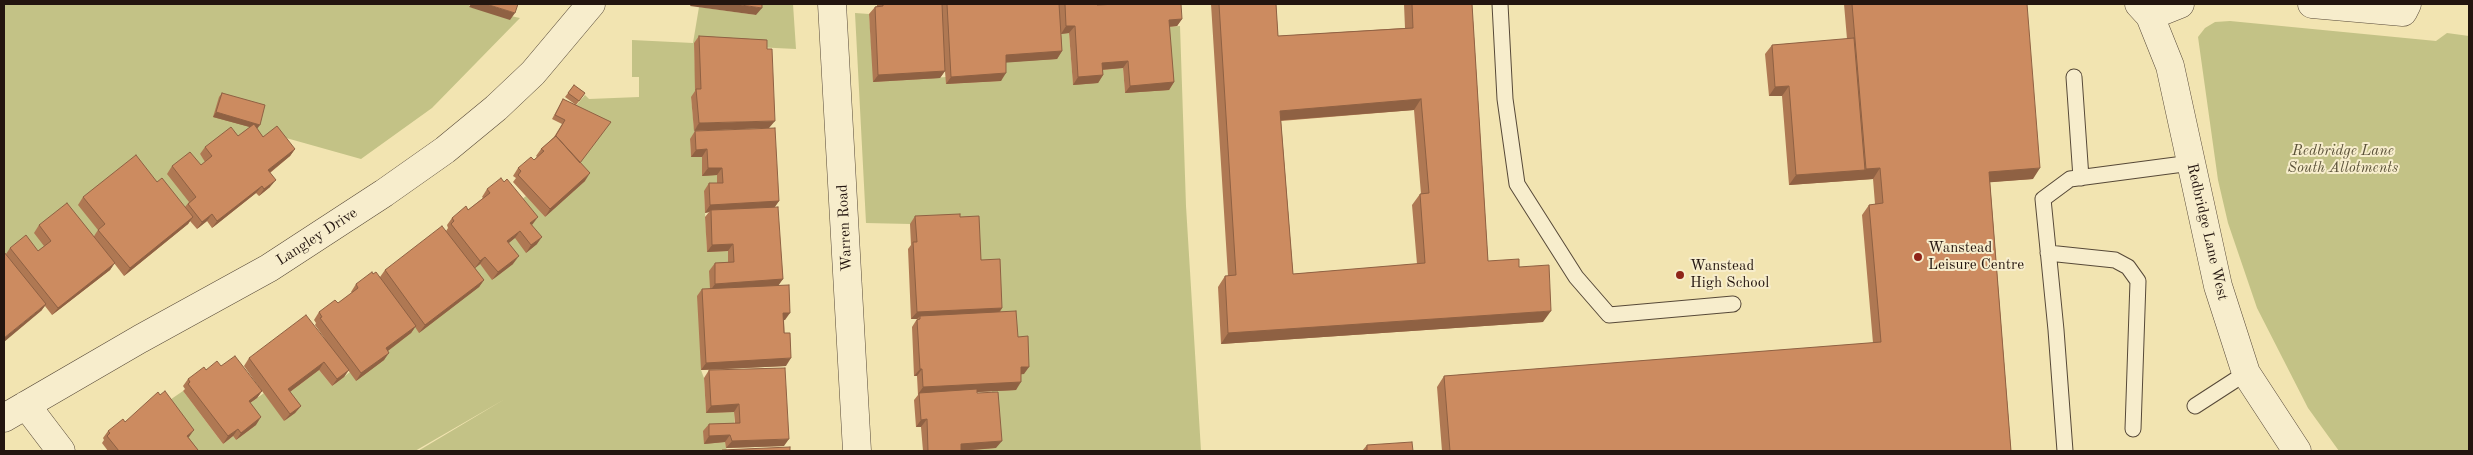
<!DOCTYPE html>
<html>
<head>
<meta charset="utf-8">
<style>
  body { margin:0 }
  #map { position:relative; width:2473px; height:455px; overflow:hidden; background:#f2e4b1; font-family:"Old Standard TT",serif }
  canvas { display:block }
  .frame { position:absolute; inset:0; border:5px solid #23150f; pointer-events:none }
</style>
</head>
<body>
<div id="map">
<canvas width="2473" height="455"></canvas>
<div class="frame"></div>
</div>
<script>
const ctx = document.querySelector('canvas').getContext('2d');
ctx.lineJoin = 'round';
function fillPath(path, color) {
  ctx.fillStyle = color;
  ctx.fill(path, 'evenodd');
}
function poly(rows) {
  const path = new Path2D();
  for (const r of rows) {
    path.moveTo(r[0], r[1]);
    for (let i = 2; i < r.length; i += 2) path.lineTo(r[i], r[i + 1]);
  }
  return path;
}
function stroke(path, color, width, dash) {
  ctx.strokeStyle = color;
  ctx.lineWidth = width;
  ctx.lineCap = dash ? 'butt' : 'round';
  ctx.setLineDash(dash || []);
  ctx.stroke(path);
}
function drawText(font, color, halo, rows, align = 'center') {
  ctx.font = font + ' "Old Standard TT",serif';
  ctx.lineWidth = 4;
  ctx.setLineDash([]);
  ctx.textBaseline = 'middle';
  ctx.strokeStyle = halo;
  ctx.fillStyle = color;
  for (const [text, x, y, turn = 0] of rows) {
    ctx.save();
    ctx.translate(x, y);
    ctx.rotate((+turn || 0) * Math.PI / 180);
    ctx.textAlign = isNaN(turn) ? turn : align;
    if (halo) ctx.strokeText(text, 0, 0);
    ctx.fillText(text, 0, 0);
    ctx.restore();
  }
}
fillPath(poly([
  [4,4,470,4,469,7,520,18,432,108,361,159,272,134,258,144,200,154,207,164,191,204,182,211,99,232,87,241,46,248,33,258,4,256],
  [758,4,793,4,796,49,694,44,696,97,691,97,695,139,690,139,691,157,702,157,717,175,718,190,704,191,707,252,728,251,729,269,710,296,701,370,704,378,706,413,734,412,735,430,704,431,704,443,725,442,727,451,418,451,505,399,415,451,188,451,164,404,183,391,223,444,233,436,236,440,256,425,243,408,264,393,285,421,283,397,319,370,332,386,350,372,392,294,420,332,452,253,480,264,493,280,502,249,515,238,516,204,526,196,545,217,584,181,575,170,573,109,585,95,589,99,639,97,639,77,632,77,632,40,693,43,699,7,756,15],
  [855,13,869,14,874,82,946,77,946,84,1001,81,1001,63,1055,34,1069,33,1073,84,1097,70,1123,68,1125,93,1163,27,1180,26,1186,206,1201,451,956,451,996,448,992,391,997,319,975,267,910,224,866,223],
  [2230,21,2436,41,2447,33,2469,36,2469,451,2339,451,2308,408,2257,308,2228,223,2218,180,2198,37,2205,28,2215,22]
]), '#c3c286');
const lane = poly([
  [1500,4,1505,99,1517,184,1576,277,1609,315,1733,304],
  [2074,77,2081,178],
  [2048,253,2115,260,2128,267,2138,281,2133,429],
  [2195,406,2246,373],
  [2065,451,2056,330,2043,199,2070,179,2191,163]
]);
const street = poly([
  [832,4,857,451],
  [2139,4,2150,16,2170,66,2218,286,2246,373,2297,451],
  [2312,4,2403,12,2407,4],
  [2150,16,2180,4],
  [26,405,61,451],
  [4,418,140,339,269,268,384,193,445,150,496,108,533,73,591,4]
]);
stroke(lane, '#574938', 17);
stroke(street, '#574938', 29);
stroke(lane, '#f7edcc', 15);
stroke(street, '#f7edcc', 28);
fillPath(poly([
  [877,4,1059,4,1059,5,1060,4,1097,4,1097,5,1182,19,1177,26,1169,27,1174,82,1169,90,1125,93,1123,68,1103,70,1103,75,1098,83,1073,85,1069,33,1061,34,1062,51,1057,59,1006,62,1001,81,946,84,945,71,940,78,873,82,869,14,875,7,877,6],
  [1211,4,1276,4,1278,36,1405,28,1404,4,1472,4,1488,261,1519,267,1543,322,1221,344,1218,287,1225,276,1228,276],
  [1414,110,1421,194,1420,194,1412,205,1417,264,1293,274,1281,121],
  [1844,4,2027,4,2033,179,1990,182,2011,451,1442,451,1437,387,1444,376,1873,343,1862,215,1869,205,1875,204,1873,179,1789,185,1782,96,1769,96,1765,54,1772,45,1847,39],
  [699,36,767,40,694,131,691,97,695,91,694,43],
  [574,85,585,93,576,105,581,163,585,181,545,217,513,182,516,178,513,176,518,168,534,160,537,157,536,156,541,149,554,137,562,124,552,119,563,99,576,105,565,97],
  [222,93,257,129,263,137,295,149,290,156,270,173,270,187,259,196,256,193,212,228,207,221,197,229,190,221,188,224,124,276,114,263,110,270,52,315,45,306,41,311,6,254,10,248,38,251,44,246,34,233,39,225,94,236,98,230,78,205,83,197,157,182,185,207,189,202,167,174,172,166,201,165,205,162,200,154,205,147,238,136,250,127,213,117,219,97],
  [695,131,779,201,774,208,783,279,778,285,785,320,784,320,786,366,701,370,697,296,702,289,710,289,709,271,715,263,728,262,728,251,707,252,705,217,709,212,705,213,704,191,709,183,717,183,717,175,702,176,702,157,691,157,690,139],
  [487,189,532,225,537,244,526,253,515,238,508,243,513,264,492,280,480,264,475,268,484,280,479,287,419,333,415,327,411,333,388,351,384,360,356,381,348,370,344,377,332,386,319,370,290,392,301,406,295,413,284,421,262,391,257,398,250,403,256,425,236,440,233,436,223,444,183,391,185,389,183,386,188,379,206,370,221,366,261,390,244,366,249,358,325,339,315,325,316,323,314,320,319,312,338,303,352,293,351,292,356,284,373,274,380,277,385,270,446,231,448,228,447,225,452,218,468,210,483,198,482,197],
  [915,216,960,217,1002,308,1000,312,1018,337,1024,374,1021,374,1016,390,977,392,996,448,961,451,923,451,921,427,916,427,914,400,918,395,917,376,914,376,912,327,917,319,911,319,908,249,911,245,910,224],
  [709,370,784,446,726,448,725,442,704,444,703,431,709,424,735,423,734,412,706,413,704,378],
  [125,422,189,438,198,450,197,451,108,451,102,443,104,440,103,438,108,431],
  [1367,445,1413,451,1362,451]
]), '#af7853');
fillPath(poly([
  [471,4,486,4,515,13,510,20,469,7],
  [691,4,734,4,762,8,756,15,690,6],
  [1182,19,1177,26,1163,27,1169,20],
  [1066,26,1075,26,1069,33,1061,34],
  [1062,51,1057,59,1001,63,1006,55],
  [1128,61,1123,68,1097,70,1102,63],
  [945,71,940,78,873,82,878,75],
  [1006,73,1001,81,946,84,951,77],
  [1103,75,1098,83,1073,85,1078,77],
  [1174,82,1169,90,1125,93,1130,86],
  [1789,86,1782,96,1769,96,1775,87],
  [1421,99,1414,110,1272,121,1280,111],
  [216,112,260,125,257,129,213,117],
  [775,121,769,128,694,131,699,123],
  [295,149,290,156,263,178,268,170],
  [707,149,702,157,691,157,696,150],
  [708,168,722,168,717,175,702,176],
  [1880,168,1873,179,1789,185,1796,175,1865,170,1866,169],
  [2040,168,2033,179,1981,183,1989,172],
  [590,173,585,181,545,217,550,209],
  [276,180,270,187,259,196,264,189],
  [262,186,256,193,212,228,217,221],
  [779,201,774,208,711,210,709,212,705,213,710,205],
  [212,214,207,221,197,229,202,222],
  [193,217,188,224,124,276,130,268],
  [538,217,532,225,530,223],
  [520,231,515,238,502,249,507,241],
  [542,237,537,244,526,253,531,245],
  [733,244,728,251,707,252,712,245],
  [519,256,513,264,492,280,498,272],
  [485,257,480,264,474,269,480,261],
  [115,263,110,270,52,315,58,308],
  [783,279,778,286,710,291,715,284],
  [484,280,479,287,419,333,425,325],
  [46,304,41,311,4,342,4,338],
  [1002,308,997,315,920,316,917,319,911,319,917,312],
  [1551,311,1543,322,1221,344,1228,333],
  [783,313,790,313,785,320,778,321],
  [416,326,411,333,381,356,386,348],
  [389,353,384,360,356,381,361,373],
  [791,358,786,366,701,370,706,363],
  [324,362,319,370,283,397,288,389],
  [1021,367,1029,367,1024,374,1015,375],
  [920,369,922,369,917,376,914,376],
  [349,370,344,377,332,386,337,379],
  [1021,382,1016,390,920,395,919,393,923,387],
  [262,391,257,398,243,408,249,401],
  [739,404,734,412,706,413,711,406],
  [301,406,295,413,284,421,290,414],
  [261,417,256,425,236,440,241,433],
  [927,419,921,427,916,427,921,420],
  [238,429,233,436,223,444,228,436],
  [194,430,189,437,182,443,187,436],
  [730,435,725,442,704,444,709,436],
  [789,439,784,446,726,448,732,441],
  [1002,441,996,448,956,451,961,444]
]), '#8f6143');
const building = poly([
  [486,4,518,4,515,13,486,4],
  [734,4,762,4,762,8,734,4],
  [883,4,942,4,945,71,878,75,875,7,883,6,883,4],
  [947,4,1059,4,1062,51,1006,55,1006,73,951,77,947,4],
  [1065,4,1097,4,1097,5,1118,4,1181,4,1182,19,1169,20,1174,82,1130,86,1128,61,1102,63,1103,75,1078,77,1075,26,1066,26,1065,4],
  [1219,4,1276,4,1278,36,1413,28,1412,4,1472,4,1488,261,1519,259,1519,267,1549,265,1551,311,1228,333,1225,276,1236,275,1219,4],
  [1421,99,1429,193,1420,194,1425,263,1293,274,1280,111,1421,99],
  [1852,4,2027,4,2040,168,1989,172,2011,451,1450,451,1444,376,1881,342,1869,205,1883,203,1880,168,1866,169,1852,4],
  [699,36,767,40,767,49,772,49,775,121,699,123,696,89,701,89,699,36],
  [1854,38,1865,170,1796,175,1789,86,1775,87,1772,45,1854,38],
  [574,85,585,93,579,101,568,93,574,85],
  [222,93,265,105,260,125,216,112,222,93],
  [563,99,611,122,580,163,556,136,555,137,565,120,555,115,563,99],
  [254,124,263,137,277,126,295,149,268,170,276,180,264,189,262,186,217,221,212,214,202,222,188,204,196,197,172,166,190,152,201,165,212,156,205,147,231,127,238,136,254,124],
  [775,128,779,201,710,205,709,183,723,183,722,168,708,168,707,149,696,150,695,131,775,128],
  [556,136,590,173,550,209,518,175,521,171,518,168,531,157,534,160,544,151,541,149,556,136],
  [136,155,157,182,162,178,193,217,130,268,98,230,105,224,83,197,136,155],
  [501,178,504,182,507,179,538,217,530,223,542,237,531,245,520,231,507,241,519,256,498,272,485,257,480,261,451,224,454,221,452,218,466,206,468,210,490,193,487,189,501,178],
  [67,203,115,263,58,308,10,248,26,235,38,251,51,241,39,225,67,203],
  [778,207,783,279,715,284,715,263,734,262,733,244,712,245,711,210,778,207],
  [960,214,960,217,979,216,981,260,1000,259,1002,308,917,312,913,242,917,242,915,216,960,214],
  [442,226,484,280,425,325,385,270,442,226],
  [4,252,46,304,4,338,4,252],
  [372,272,373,274,376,272,416,326,386,348,389,353,361,373,320,318,322,317,319,312,335,300,338,303,358,288,356,284,372,272],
  [789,285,790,313,783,313,784,333,790,333,791,358,706,363,702,289,789,285],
  [1016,311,1018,337,1028,336,1029,367,1021,367,1021,382,923,387,922,369,920,369,917,320,920,319,920,316,1016,311],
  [306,315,349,370,337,379,324,362,288,389,301,406,290,414,249,358,306,315],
  [235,356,262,391,249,401,261,417,241,433,238,429,228,436,188,384,190,382,188,379,204,367,206,370,217,361,221,366,235,356],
  [785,368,789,439,732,441,730,435,709,436,709,424,740,423,739,404,711,406,709,370,785,368],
  [977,389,977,393,998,392,1002,441,961,444,961,451,928,451,927,419,921,420,919,393,977,389],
  [165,391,194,430,187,436,198,450,197,451,119,451,107,436,110,433,108,431,123,419,125,422,158,392,160,395,165,391],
  [1412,442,1413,451,1367,451,1367,445,1412,442],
  [790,447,790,451,722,451,722,450,790,447]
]);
fillPath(building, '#cc8b60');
stroke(building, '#8f6143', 1);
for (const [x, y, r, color] of [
  [1918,257,5,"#8f2418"],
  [1680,275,5,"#8f2418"]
]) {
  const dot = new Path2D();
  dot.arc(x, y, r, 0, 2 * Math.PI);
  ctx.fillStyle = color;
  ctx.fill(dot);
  stroke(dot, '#f7edcc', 2);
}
drawText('italic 15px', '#5b5239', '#f7edcc', [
  ["Redbridge Lane",2343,151],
  ["South Allotments",2343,168]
]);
drawText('15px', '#23150f', '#f7edcc', [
  ["Warren Road",845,228,-93],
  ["Redbridge Lane West",2207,232,77],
  ["Langley Drive",317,237,-33]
]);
drawText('15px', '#23150f', '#f7edcc', [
  ["Wanstead",1928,248],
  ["Leisure Centre",1928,265],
  ["Wanstead",1690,266],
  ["High School",1690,283]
], 'left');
</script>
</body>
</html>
